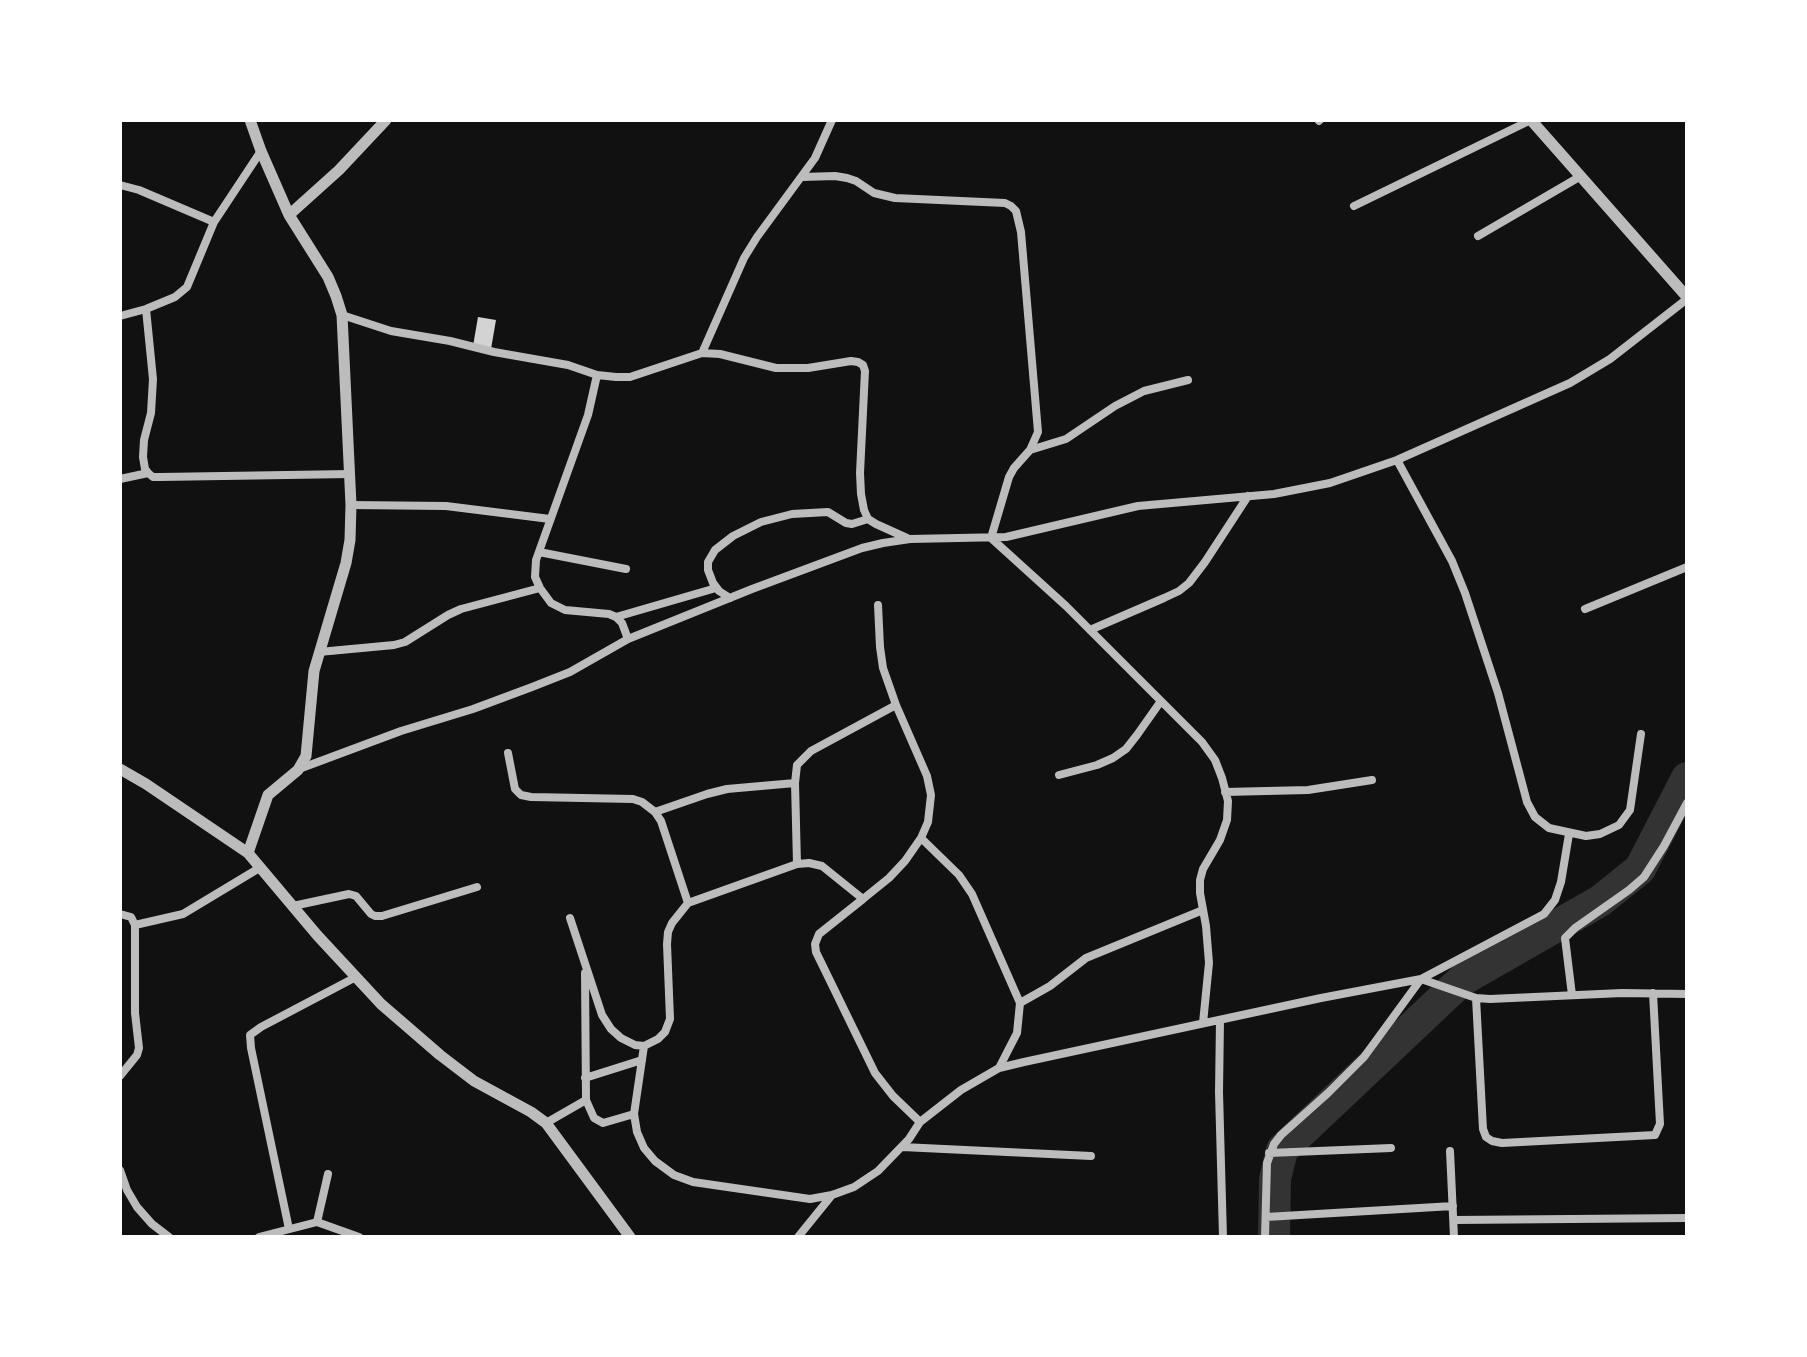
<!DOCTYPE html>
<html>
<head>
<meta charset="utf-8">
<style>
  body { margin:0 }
  #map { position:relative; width:1807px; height:1357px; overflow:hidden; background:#111; font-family:Roboto,sans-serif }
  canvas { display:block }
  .frame { position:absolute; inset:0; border:122px solid #fff; pointer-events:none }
</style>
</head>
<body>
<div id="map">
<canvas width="1807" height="1357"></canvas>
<div class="frame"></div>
</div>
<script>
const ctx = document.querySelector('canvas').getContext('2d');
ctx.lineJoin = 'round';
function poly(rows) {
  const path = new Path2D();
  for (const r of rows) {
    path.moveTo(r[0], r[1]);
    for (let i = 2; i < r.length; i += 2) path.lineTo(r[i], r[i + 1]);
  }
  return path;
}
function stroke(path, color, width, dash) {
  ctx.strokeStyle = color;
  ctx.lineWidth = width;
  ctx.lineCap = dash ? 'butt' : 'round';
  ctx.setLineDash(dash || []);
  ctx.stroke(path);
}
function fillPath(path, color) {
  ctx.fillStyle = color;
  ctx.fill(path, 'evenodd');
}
stroke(poly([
  [1274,1237,1275,1179,1282,1150,1462,980,1600,901,1640,869,1687,778]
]), '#333', 32);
fillPath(poly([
  [478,317,496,320,491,349,473,346]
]), '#d3d3d3');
stroke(poly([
  [1319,121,1320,120],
  [802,177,835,176,847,178,856,181,874,193,895,198,1005,203,1011,206,1016,211,1021,232,1038,432,1030,450,1014,468,1009,477,991,538,1066,606,1202,742,1215,760,1222,778,1228,801,1227,820,1220,840,1203,869,1200,880,1200,893,1206,926,1209,963,1203,1023],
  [120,185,139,190,214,222],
  [1354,206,1531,120],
  [1478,236,1581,176],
  [146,309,153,379,151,413,144,440,143,457,145,469,148,473,153,477,160,477,350,474],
  [342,315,391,331,450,341,494,352,568,365,597,375,616,377,630,377,702,353,720,354,776,368,808,368,851,361,858,362,863,365,865,371,860,473,861,494,864,510,868,519,876,524,907,538],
  [120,316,146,309,175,297,187,287,214,222,261,151],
  [702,353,744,258,757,237,815,158,832,120],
  [597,375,588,415,536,560,535,577,540,588,551,603,565,610,609,614,616,617,622,623,628,639],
  [1030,450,1066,439,1115,406,1144,391,1188,380],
  [1397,460,1452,561,1465,593,1498,693,1527,802,1535,817,1549,828,1586,836,1600,834,1619,825,1630,810,1641,734],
  [120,479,148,473],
  [351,505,446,506,550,519],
  [539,552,626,569],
  [730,598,719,591,713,583,708,570,708,562,715,550,733,536,761,522,792,514,828,512,846,523,852,524,868,519],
  [1585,609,1687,567],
  [616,617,716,588],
  [1090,630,1164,598,1179,591,1189,583,1205,562,1248,496],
  [319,652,394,645,405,642,448,615,461,609,540,588],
  [508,753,515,789,521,795,531,797,633,799,642,802,655,812,661,821,688,903,672,923,668,932,667,944,670,1019,665,1032,658,1039,644,1046,635,1045,621,1038,611,1029,602,1015,570,918],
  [299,769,401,731,473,709,532,687,570,672,628,639,752,589,862,548,883,543,910,539,1006,537,1138,506,1274,494,1330,483,1397,460,1570,383,1610,359,1687,299],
  [1059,775,1097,765,1113,758,1126,749,1137,735,1161,701],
  [1225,792,1308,790,1372,780],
  [655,812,707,794,727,789,795,783],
  [921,838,959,875,972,894,1020,1003,1017,1033,999,1068],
  [797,864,795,783,797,765,811,751,896,705],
  [863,899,819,934,815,944,816,952,875,1073,893,1096,920,1122],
  [688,903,797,864,809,863,822,866,863,899,889,878,905,861,921,838,928,822,931,795,927,776,896,705,883,668,880,647,878,605],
  [293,906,349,894,356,896,371,914,375,916,382,916,477,887],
  [120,914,131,917,135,925,135,1013,139,1048,137,1055,120,1076],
  [135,925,183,914,261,867],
  [585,973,586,1100],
  [1572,995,1565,938,1575,928,1629,890,1644,877,1664,846,1687,803],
  [1476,998,1483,1129,1486,1137,1492,1141,1502,1143,1655,1135,1660,1124,1653,993],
  [1020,1003,1050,986,1086,958,1203,910],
  [1220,1020,1219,1092,1223,1237],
  [644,1046,634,1114,637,1132,644,1148,655,1161,674,1175,693,1182,810,1199,832,1195,854,1187,878,1171,909,1139,920,1122,961,1090,999,1068,1024,1062,1321,998,1421,979,1476,998,1490,999,1622,993,1687,994],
  [585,1078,642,1060],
  [546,1123,586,1100,594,1118,603,1123,634,1114],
  [902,1147,1091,1156],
  [1450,1151,1454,1237],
  [1269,1153,1391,1148],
  [120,1170,127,1190,137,1207,152,1224,169,1237],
  [1266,1217,1453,1206],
  [1454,1220,1687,1218],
  [317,1222,328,1174],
  [289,1229,251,1048,250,1035,261,1027,356,977],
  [259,1237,317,1222,359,1237],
  [798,1237,832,1195],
  [1265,1237,1267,1163,1274,1144,1281,1135,1328,1093,1364,1057,1421,979,1544,914,1555,900,1561,882,1569,834]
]), '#bcbcbc', 8);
stroke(poly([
  [1531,120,1687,297],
  [289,215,339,170,386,120],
  [120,769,146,784,248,853,317,935,381,1004,440,1055,474,1081,531,1112,546,1123,630,1237],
  [248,853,268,795,298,770,306,756,314,671,346,563,350,540,351,505,342,315,336,296,328,277,289,215,261,151,250,120]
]), '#bcbcbc', 11);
</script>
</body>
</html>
